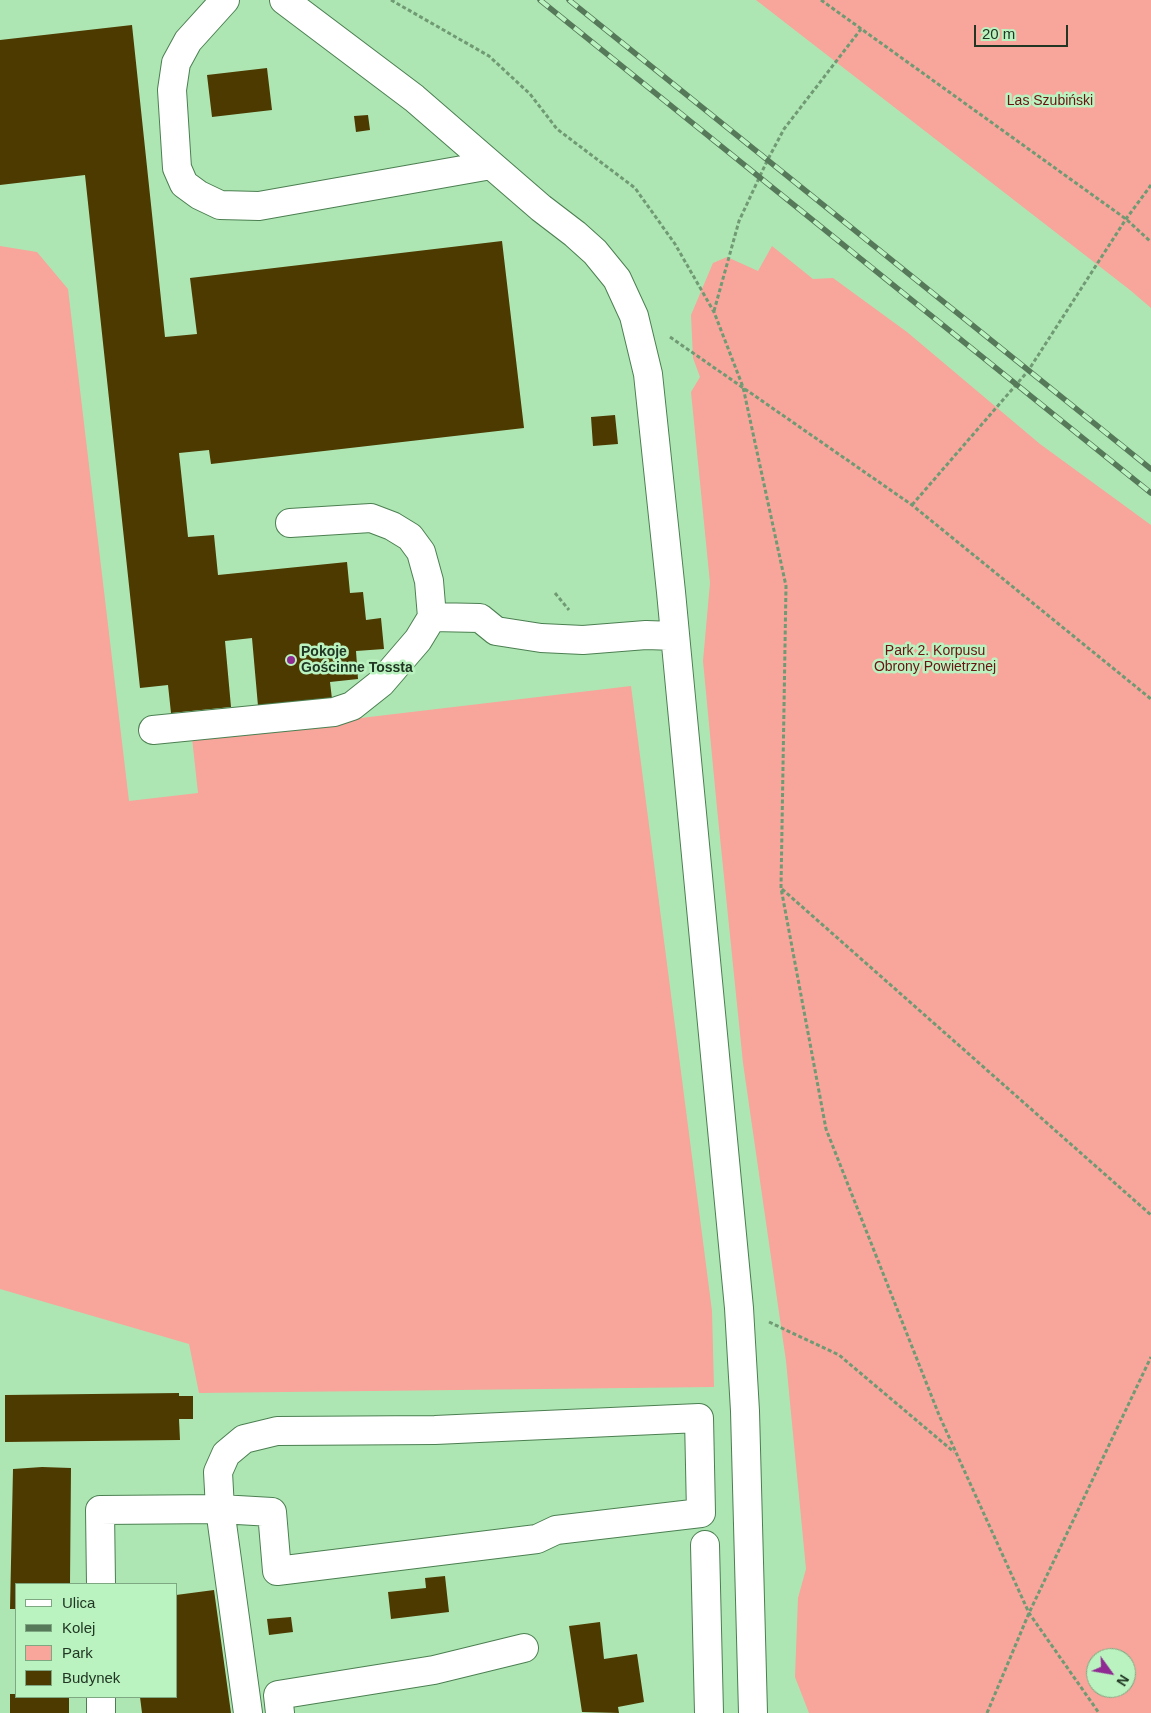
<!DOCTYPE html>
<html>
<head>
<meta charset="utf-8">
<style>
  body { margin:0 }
  #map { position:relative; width:1151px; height:1713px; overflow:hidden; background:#aee6b3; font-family:Arial,sans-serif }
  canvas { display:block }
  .legend { position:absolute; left:15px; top:1583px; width:162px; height:115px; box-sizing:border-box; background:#bbf3c0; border:1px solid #7da881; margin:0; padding:6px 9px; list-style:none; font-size:15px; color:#213723 }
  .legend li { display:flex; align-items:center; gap:10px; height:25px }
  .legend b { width:25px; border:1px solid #7da881 }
  .north { position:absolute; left:1086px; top:1648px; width:50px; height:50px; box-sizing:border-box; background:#bbf3c0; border:1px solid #7da881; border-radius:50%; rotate:122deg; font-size:14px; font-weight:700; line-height:20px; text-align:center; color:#213723 }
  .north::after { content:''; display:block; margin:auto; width:18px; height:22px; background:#8f2b92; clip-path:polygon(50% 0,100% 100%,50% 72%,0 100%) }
  .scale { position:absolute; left:974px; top:25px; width:94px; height:22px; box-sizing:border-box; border:2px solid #213723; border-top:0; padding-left:6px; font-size:15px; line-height:18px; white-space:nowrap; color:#213723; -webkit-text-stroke:4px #bbf3c0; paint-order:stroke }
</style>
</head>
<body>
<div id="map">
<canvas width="1151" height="1713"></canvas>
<ul class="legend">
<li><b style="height:6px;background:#fff"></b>Ulica</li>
<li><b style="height:6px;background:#56795a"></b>Kolej</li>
<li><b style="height:14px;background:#f8a59b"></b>Park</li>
<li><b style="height:14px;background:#4d3a01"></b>Budynek</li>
</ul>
<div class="north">N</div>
<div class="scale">20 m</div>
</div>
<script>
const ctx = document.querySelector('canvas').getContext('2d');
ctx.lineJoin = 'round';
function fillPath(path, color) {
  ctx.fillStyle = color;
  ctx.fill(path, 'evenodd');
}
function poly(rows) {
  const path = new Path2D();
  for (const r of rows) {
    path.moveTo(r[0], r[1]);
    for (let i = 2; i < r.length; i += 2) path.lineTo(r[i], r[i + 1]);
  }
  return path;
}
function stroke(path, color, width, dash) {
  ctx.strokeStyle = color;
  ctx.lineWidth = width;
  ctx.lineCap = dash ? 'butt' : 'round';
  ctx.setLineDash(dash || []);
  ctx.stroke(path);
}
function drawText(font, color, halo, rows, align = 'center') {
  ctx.font = font + ' Arial,sans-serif';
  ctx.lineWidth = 5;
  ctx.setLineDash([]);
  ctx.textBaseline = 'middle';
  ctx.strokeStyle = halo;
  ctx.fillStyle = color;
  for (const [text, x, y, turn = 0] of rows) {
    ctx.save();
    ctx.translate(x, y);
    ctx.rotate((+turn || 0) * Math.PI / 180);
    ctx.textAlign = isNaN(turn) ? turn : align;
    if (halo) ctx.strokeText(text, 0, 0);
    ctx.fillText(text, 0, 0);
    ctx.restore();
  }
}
fillPath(poly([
  [756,0,1151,0,1151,308,1130,290],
  [0,246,37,252,68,289,129,801,198,793,192,738,631,686,712,1311,714,1387,199,1393,189,1344,0,1289],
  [772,246,813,279,833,278,907,332,1040,444,1151,525,1151,1713,809,1713,795,1677,798,1598,806,1569,786,1361,743,1063,717,808,703,661,710,583,691,392,700,377,693,358,691,315,713,263,727,257,758,271],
  [1096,1658,1126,1658,1126,1688,1096,1688]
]), '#f8a59b');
fillPath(poly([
  [132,25,165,337,197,334,190,278,502,241,524,428,211,464,209,450,179,453,188,537,214,535,218,575,347,562,350,593,363,592,366,620,381,618,384,649,356,651,358,679,330,682,332,699,258,706,252,638,225,641,231,707,171,713,168,685,140,688,85,175,0,185,0,40],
  [267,68,272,110,212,117,207,75],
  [368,115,370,130,356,132,354,116],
  [615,415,618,444,593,446,591,417],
  [179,1393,179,1396,193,1396,193,1419,179,1419,180,1440,5,1442,5,1395],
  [42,1467,71,1468,70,1584,16,1584,16,1609,10,1609,13,1469],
  [445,1576,449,1612,391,1619,388,1592,426,1588,425,1578],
  [214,1590,231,1713,142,1713,140,1697,176,1697,176,1595],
  [291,1617,293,1632,269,1635,267,1619],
  [600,1622,604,1659,637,1654,644,1702,618,1707,619,1713,582,1712,569,1626],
  [10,1694,16,1694,16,1697,69,1697,69,1713,10,1713]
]), '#4d3a01');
const minor = poly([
  [225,0,188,41,176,63,172,90,177,168,184,184,199,195,220,205,259,206,491,165],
  [284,0,414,98,541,208,575,234,595,252,617,279,634,316,648,374,671,592,739,1308,745,1411,753,1713],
  [290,523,371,518,392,526,410,537,421,552,429,581,432,617,480,618,496,631,541,638,583,640,646,635,675,636],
  [153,730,334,712,352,706,381,683,418,640,432,617],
  [705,1545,709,1713],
  [101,1584,100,1510,220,1509,272,1512,277,1571,537,1539,556,1530,701,1513,699,1418,435,1430,277,1431,244,1439,226,1454,218,1472,220,1509,248,1713],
  [101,1697,101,1713],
  [280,1713,278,1695,434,1670,524,1648]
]);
stroke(minor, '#4b7f51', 30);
stroke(poly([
  [391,0,489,56,530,94,557,129,635,188,675,244,714,312,743,387,786,586,781,888,826,1129,939,1415,1029,1613,1099,1713],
  [821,0,1126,219,1151,242],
  [714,311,739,221,767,161,784,129,861,29],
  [670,337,912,505,1151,699],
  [912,505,1028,371,1126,219,1151,185],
  [555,593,569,610],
  [782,889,1151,1215],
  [769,1322,839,1355,954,1452],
  [987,1713,1029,1613,1151,1357]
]), '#709a74', 3, [4, 2.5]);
stroke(minor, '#fff', 28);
const rail = poly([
  [540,0,1151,493],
  [569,0,1151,469]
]);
stroke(rail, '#56795a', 5.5);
stroke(rail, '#bbf3c0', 4, [11]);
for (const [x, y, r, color] of [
  [291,660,5,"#8f2b92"]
]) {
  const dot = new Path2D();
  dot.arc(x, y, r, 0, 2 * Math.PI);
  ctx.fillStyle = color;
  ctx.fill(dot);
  stroke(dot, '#bbf3c0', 2);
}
drawText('14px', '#681413', '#bbf3c0', [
  ["Las Szubiński",1050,101],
  ["Park 2. Korpusu",935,651],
  ["Obrony Powietrznej",935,667]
]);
drawText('bold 14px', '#213723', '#bbf3c0', [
  ["Pokoje",301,652],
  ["Gościnne Tossta",301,668]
], 'left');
</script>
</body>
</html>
